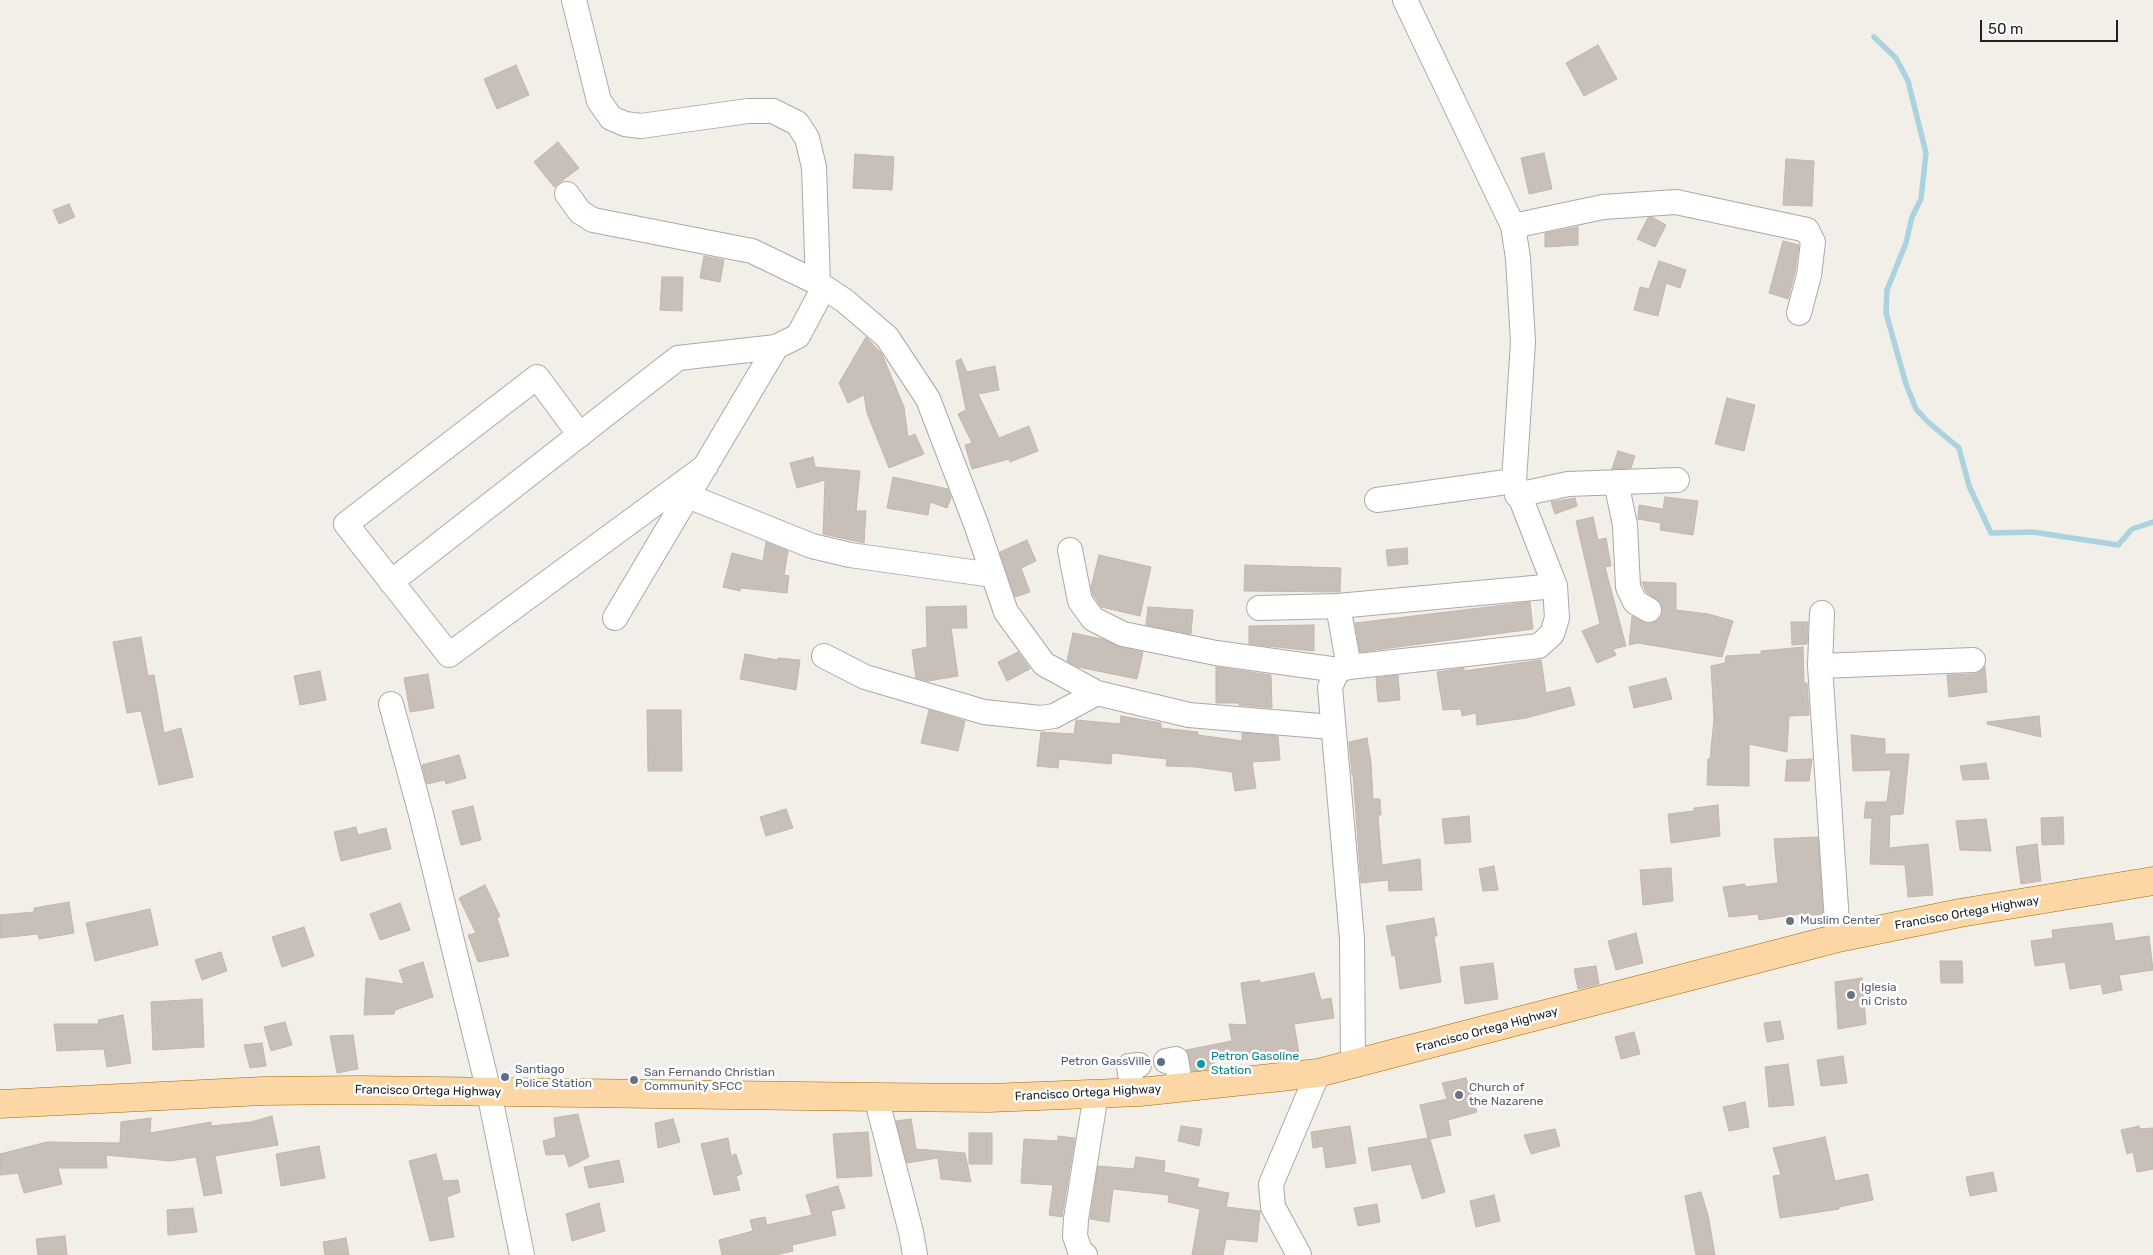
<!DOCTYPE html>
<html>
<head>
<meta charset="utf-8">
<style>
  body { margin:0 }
  #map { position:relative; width:2153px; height:1255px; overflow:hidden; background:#f2efe9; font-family:Rubik,sans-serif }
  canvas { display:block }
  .scale { position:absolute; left:1980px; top:20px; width:138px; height:22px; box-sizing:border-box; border:2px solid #222; border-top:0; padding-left:6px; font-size:15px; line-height:18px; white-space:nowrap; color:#222; -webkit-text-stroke:4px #fff; paint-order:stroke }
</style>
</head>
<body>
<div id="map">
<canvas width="2153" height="1255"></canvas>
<div class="scale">50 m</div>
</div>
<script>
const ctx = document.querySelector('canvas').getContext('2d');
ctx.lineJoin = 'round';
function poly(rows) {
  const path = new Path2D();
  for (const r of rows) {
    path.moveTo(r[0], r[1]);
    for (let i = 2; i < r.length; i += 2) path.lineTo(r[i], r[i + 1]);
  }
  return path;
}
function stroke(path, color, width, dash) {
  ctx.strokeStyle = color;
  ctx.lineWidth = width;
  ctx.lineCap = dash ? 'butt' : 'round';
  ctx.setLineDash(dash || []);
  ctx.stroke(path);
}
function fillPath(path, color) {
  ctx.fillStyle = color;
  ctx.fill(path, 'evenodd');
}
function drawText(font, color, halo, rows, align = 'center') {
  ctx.font = font + ' Rubik,sans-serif';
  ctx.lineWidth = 5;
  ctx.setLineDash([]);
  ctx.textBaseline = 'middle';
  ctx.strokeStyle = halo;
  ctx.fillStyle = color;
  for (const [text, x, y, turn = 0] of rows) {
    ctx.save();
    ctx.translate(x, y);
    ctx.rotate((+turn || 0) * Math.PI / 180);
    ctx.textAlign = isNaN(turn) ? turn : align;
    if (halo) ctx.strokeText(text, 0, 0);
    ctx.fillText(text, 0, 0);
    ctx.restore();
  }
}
stroke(poly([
  [1874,37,1896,58,1908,81,1926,153,1921,199,1912,217,1906,243,1887,290,1886,313,1906,384,1916,409,1928,422,1959,448,1969,486,1991,533,2033,532,2118,545,2132,529,2153,522]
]), '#aad3df', 5.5);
const building = poly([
  [1598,45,1617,79,1584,96,1566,63,1598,45],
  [516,65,529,95,497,109,484,79,516,65],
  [558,142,579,168,554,187,534,162,558,142],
  [1544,153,1552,189,1529,194,1521,158,1544,153],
  [855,154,894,157,892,190,853,188,855,154],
  [1786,159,1814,161,1812,206,1783,205,1786,159],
  [69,204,75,217,59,224,53,210,69,204],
  [1652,217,1666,225,1655,247,1637,239,1648,218,1652,217],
  [1578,227,1578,245,1545,247,1545,233,1578,227],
  [1783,241,1799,245,1795,272,1788,299,1769,293,1783,241],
  [704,256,724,260,720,282,700,278,704,256],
  [1659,261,1686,270,1680,288,1666,283,1658,316,1634,310,1640,287,1649,289,1659,261],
  [662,277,683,277,682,311,660,310,662,277],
  [866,337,882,354,904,407,908,437,915,434,924,454,889,468,867,413,864,395,848,403,839,383,866,337],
  [961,359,967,372,995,366,999,390,978,394,999,438,1029,426,1038,451,1010,462,1009,459,972,469,965,445,972,443,958,414,966,410,956,361,961,359],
  [1727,398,1755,405,1744,451,1715,444,1727,398],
  [1618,451,1635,456,1631,468,1612,469,1618,451],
  [813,457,815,467,860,471,856,511,866,511,864,543,823,534,825,480,797,488,790,463,813,457],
  [893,477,948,489,951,498,947,508,930,502,928,515,887,508,893,477],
  [1665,497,1698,501,1693,535,1660,530,1661,523,1638,519,1639,505,1663,509,1665,497],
  [1575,498,1577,506,1555,514,1551,502,1575,498],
  [1593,517,1598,540,1606,538,1611,566,1605,567,1626,646,1613,649,1616,655,1597,663,1582,631,1600,624,1576,521,1593,517],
  [1027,540,1036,561,1021,568,1030,592,1015,597,1000,552,1027,540],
  [766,542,788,551,784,575,789,576,787,593,741,588,740,591,723,587,732,553,763,561,766,542],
  [1407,548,1408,564,1388,566,1386,550,1407,548],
  [1099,555,1151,567,1140,616,1101,607,1093,595,1091,587,1099,555],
  [1245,565,1341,568,1340,592,1244,591,1245,565],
  [1642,582,1676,583,1676,610,1708,614,1733,621,1722,657,1638,643,1629,645,1632,616,1650,624,1661,617,1663,610,1661,603,1646,592,1642,582],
  [1530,602,1533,629,1360,652,1355,623,1530,602],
  [966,606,967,628,951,628,958,676,928,681,916,678,912,650,927,647,926,607,966,606],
  [1148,607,1193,610,1191,634,1146,625,1148,607],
  [1791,622,1808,622,1807,644,1792,645,1791,622],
  [1314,625,1314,651,1249,644,1249,626,1314,625],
  [1073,633,1102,639,1120,647,1143,652,1137,679,1078,667,1067,661,1073,633],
  [141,637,148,676,154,675,164,733,181,728,193,777,159,785,141,711,127,713,113,642,141,637],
  [1803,647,1804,683,1807,683,1809,715,1789,716,1787,752,1749,744,1749,786,1707,785,1708,759,1710,759,1714,719,1711,666,1729,662,1725,661,1726,656,1761,654,1761,651,1803,647],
  [1018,652,1030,669,1007,681,998,662,1018,652],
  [745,654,777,660,778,658,800,660,796,690,740,679,745,654],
  [1541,660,1546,693,1570,687,1575,705,1526,718,1477,725,1476,713,1462,716,1461,709,1443,710,1437,672,1464,668,1464,671,1541,660],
  [1216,667,1271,675,1272,708,1239,705,1239,703,1216,703,1216,667],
  [1985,667,1987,692,1949,697,1947,675,1974,674,1985,667],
  [320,671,326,700,300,705,294,676,320,671],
  [428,674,434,708,410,712,404,678,428,674],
  [1398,675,1400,700,1378,702,1376,678,1398,675],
  [1666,678,1672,699,1634,708,1629,687,1666,678],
  [647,710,681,710,682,771,648,771,647,710],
  [929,710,965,721,958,751,921,743,929,710],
  [1121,716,1161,723,1161,728,1198,732,1198,735,1242,741,1242,733,1278,736,1280,760,1252,762,1256,788,1235,791,1232,772,1196,767,1166,766,1167,759,1112,753,1111,764,1059,759,1058,768,1037,766,1041,732,1074,734,1076,720,1120,724,1121,716],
  [2039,716,2041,737,1987,724,1987,722,2039,716],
  [1851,735,1885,739,1885,754,1909,754,1903,814,1890,815,1889,848,1928,844,1933,895,1908,897,1905,865,1870,864,1872,818,1864,818,1866,802,1887,802,1891,770,1853,771,1851,735],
  [1367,738,1371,762,1373,799,1380,799,1381,815,1378,815,1382,865,1420,859,1422,890,1389,891,1388,880,1361,883,1353,775,1352,775,1349,742,1367,738],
  [459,755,466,778,446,784,445,780,427,784,422,765,459,755],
  [1812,759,1809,781,1785,781,1787,760,1812,759],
  [1986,763,1989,779,1963,780,1960,766,1986,763],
  [1718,805,1720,836,1671,843,1668,814,1694,811,1694,808,1718,805],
  [473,806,481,840,461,845,452,811,473,806],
  [786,809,793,828,766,836,760,817,786,809],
  [1469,816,1471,842,1445,844,1442,819,1469,816],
  [2063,817,2064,844,2042,845,2041,818,2063,817],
  [1986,819,1991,851,1960,850,1956,821,1986,819],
  [356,827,358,835,386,828,391,849,341,861,334,832,356,827],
  [1818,837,1823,914,1805,917,1805,913,1759,920,1758,914,1729,917,1723,887,1745,884,1745,887,1778,883,1774,839,1818,837],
  [2037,844,2041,881,2021,884,2016,847,2037,844],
  [1494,866,1498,890,1483,891,1479,869,1494,866],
  [1671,868,1673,901,1643,905,1640,870,1671,868],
  [485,885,500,916,497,918,509,956,478,962,468,935,476,933,459,898,485,885],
  [69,902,74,933,39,939,38,934,0,938,0,915,34,912,34,908,69,902],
  [400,903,410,930,380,940,370,914,400,903],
  [150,909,158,945,95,961,86,923,150,909],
  [1434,918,1437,936,1434,936,1441,982,1400,989,1395,955,1392,956,1386,926,1434,918],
  [2112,923,2115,941,2149,936,2153,970,2119,975,2122,990,2103,994,2101,984,2070,989,2065,962,2035,966,2031,941,2053,938,2052,930,2112,923],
  [304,927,314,956,282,967,272,937,304,927],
  [1636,933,1643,963,1616,970,1608,941,1636,933],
  [221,952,227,971,202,980,195,960,221,952],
  [1940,961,1962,961,1963,983,1941,983,1940,961],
  [423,962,433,997,395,1010,394,1014,364,1015,366,978,404,984,399,970,423,962],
  [1493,963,1498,999,1465,1004,1460,967,1493,963],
  [1596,966,1599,984,1578,989,1574,969,1596,966],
  [1314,973,1321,1000,1331,998,1334,1018,1294,1024,1300,1059,1277,1062,1276,1052,1214,1060,1215,1068,1192,1071,1186,1050,1232,1041,1229,1024,1247,1025,1241,983,1260,980,1260,983,1314,973],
  [1862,978,1866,1024,1838,1029,1835,982,1862,978],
  [202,999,204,1047,153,1050,151,1002,202,999],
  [123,1015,131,1063,107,1067,104,1049,57,1051,54,1024,99,1024,98,1020,123,1015],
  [1780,1021,1784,1039,1767,1042,1764,1023,1780,1021],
  [285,1022,292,1045,271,1051,264,1027,285,1022],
  [1634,1032,1640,1054,1621,1059,1615,1037,1634,1032],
  [353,1035,358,1069,337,1073,330,1036,353,1035],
  [262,1043,266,1066,250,1068,244,1045,262,1043],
  [1843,1056,1847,1083,1821,1086,1817,1060,1843,1056],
  [1788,1064,1794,1105,1769,1107,1765,1067,1788,1064],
  [1466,1078,1477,1112,1448,1120,1451,1135,1430,1139,1445,1192,1422,1199,1411,1164,1372,1171,1368,1148,1428,1138,1420,1105,1447,1099,1442,1083,1466,1078],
  [1745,1102,1749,1127,1729,1131,1723,1107,1745,1102],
  [578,1114,589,1157,569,1167,565,1154,546,1155,543,1141,556,1137,554,1118,578,1114],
  [272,1116,278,1145,215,1156,222,1193,204,1196,196,1157,170,1161,106,1155,107,1168,58,1168,62,1184,24,1193,18,1173,0,1175,0,1154,47,1142,120,1143,121,1122,151,1118,150,1133,211,1122,211,1126,251,1122,272,1116],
  [673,1119,680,1142,658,1148,655,1123,673,1119],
  [911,1119,916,1149,965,1153,971,1182,941,1179,938,1158,907,1163,896,1121,911,1119],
  [1181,1126,1202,1129,1199,1146,1178,1141,1181,1126],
  [1350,1126,1356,1163,1326,1168,1323,1146,1313,1148,1311,1132,1350,1126],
  [2139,1126,2139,1129,2153,1128,2153,1169,2137,1172,2133,1152,2127,1154,2121,1130,2139,1126],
  [1555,1129,1560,1146,1531,1154,1524,1135,1555,1129],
  [868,1132,872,1176,837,1178,833,1134,868,1132],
  [969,1133,992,1133,992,1164,969,1164,969,1133],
  [1058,1136,1075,1138,1062,1217,1049,1215,1053,1185,1021,1183,1024,1139,1058,1141,1058,1136],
  [1825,1137,1835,1181,1868,1174,1873,1200,1839,1207,1839,1209,1780,1218,1773,1176,1781,1175,1773,1148,1825,1137],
  [728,1138,731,1156,736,1154,742,1174,736,1176,740,1190,714,1195,701,1144,728,1138],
  [319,1146,325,1178,281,1186,276,1154,319,1146],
  [436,1154,443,1181,458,1180,460,1192,447,1197,454,1237,430,1241,409,1161,436,1154],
  [1136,1157,1165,1161,1164,1172,1199,1179,1197,1187,1229,1193,1226,1207,1260,1211,1257,1242,1226,1239,1223,1255,1192,1255,1200,1209,1168,1202,1169,1195,1113,1189,1109,1222,1090,1219,1098,1166,1134,1169,1136,1157],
  [619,1160,624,1182,589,1188,584,1167,619,1160],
  [1993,1172,1997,1191,1970,1196,1966,1177,1993,1172],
  [838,1186,845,1208,831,1211,836,1235,792,1245,793,1251,776,1255,722,1255,719,1240,753,1231,750,1220,765,1217,767,1225,812,1215,806,1195,838,1186],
  [1701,1192,1708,1215,1715,1255,1696,1255,1685,1196,1701,1192],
  [1494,1195,1500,1221,1476,1227,1470,1201,1494,1195],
  [599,1203,605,1231,572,1241,566,1214,599,1203],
  [1377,1204,1380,1222,1358,1226,1354,1208,1377,1204],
  [193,1208,197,1232,168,1235,167,1210,193,1208],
  [65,1236,67,1255,38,1255,36,1239,65,1236],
  [346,1238,349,1255,325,1255,323,1242,346,1238]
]);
fillPath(building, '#c7bfb8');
stroke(building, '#c4b6ab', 1);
const minor = poly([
  [574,0,599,101,611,118,625,124,641,126,748,111,773,111,797,123,807,138,814,167,818,283],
  [567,194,580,212,593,220,752,251,818,283,845,301,887,337,928,399,976,524,1006,612,1044,664,1097,693,1189,715,1332,727],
  [1513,226,1603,207,1676,202,1807,230,1813,242,1809,275,1799,313],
  [580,435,537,377,346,524,449,655,706,466],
  [1616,482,1625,525,1628,587,1635,602,1649,610],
  [1517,495,1568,484,1677,480],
  [688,496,812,546,850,555,993,575],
  [1377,500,1514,481],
  [1070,550,1080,601,1093,619,1123,634,1216,653,1338,670,1349,667,1539,646,1552,634,1557,618,1555,586,1514,481,1523,342,1518,258,1513,226,1405,0],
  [391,582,678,358,776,347],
  [1338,606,1349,667],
  [1259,608,1338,606,1555,586],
  [1822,613,1820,666,1838,938],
  [615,618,776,347,798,336,824,287],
  [824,656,865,677,984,712,1040,718,1054,716,1097,693],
  [1820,666,1973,660],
  [1338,670,1330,687,1352,939,1353,1065],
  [391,704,421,814,489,1092,522,1255],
  [1166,1061,1176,1059,1181,1088],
  [1133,1093,1129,1066,1139,1065],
  [876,1097,911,1232,915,1255],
  [1085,1255,1080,1251,1075,1236,1076,1219,1096,1094],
  [1299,1255,1273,1207,1271,1184,1318,1073]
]);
const major = poly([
  [0,1104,263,1091,360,1090,876,1097,989,1098,1140,1092,1318,1073,1838,938,1960,913,2153,881]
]);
stroke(minor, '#a9a9a9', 26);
stroke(major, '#a06b00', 29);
stroke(minor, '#fff', 24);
stroke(major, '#fcd6a4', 28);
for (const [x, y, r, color] of [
  [1790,921,5,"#6b7280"],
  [1851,995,5,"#6b7280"],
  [1161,1062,5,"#5c6f8a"],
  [1201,1064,5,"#0f9aa8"],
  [505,1077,5,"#5c6f8a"],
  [634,1080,5,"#6b7280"],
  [1459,1095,5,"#6b7280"]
]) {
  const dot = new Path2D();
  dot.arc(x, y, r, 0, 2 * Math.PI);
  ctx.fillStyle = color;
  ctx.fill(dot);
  stroke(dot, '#fff', 2);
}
drawText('12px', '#222', '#fff', [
  ["Francisco Ortega Highway",1967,913,-10],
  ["Francisco Ortega Highway",1487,1030,-15],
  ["Francisco Ortega Highway",428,1091,1],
  ["Francisco Ortega Highway",1088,1093,-3]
]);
drawText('12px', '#5b616d', '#fff', [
  ["Muslim Center",1800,921],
  ["Iglesia",1861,988],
  ["ni Cristo",1861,1002],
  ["San Fernando Christian",644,1073],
  ["Community SFCC",644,1087],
  ["Church of",1469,1088],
  ["the Nazarene",1469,1102]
], 'left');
drawText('12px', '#0d838f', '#fff', [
  ["Petron Gasoline",1211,1057],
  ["Station",1211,1071]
], 'left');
drawText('12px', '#4e5e75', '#fff', [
  ["Petron GassVille",1151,1062],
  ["Santiago",515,1070,"left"],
  ["Police Station",515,1084,"left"]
], 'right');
</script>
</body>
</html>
